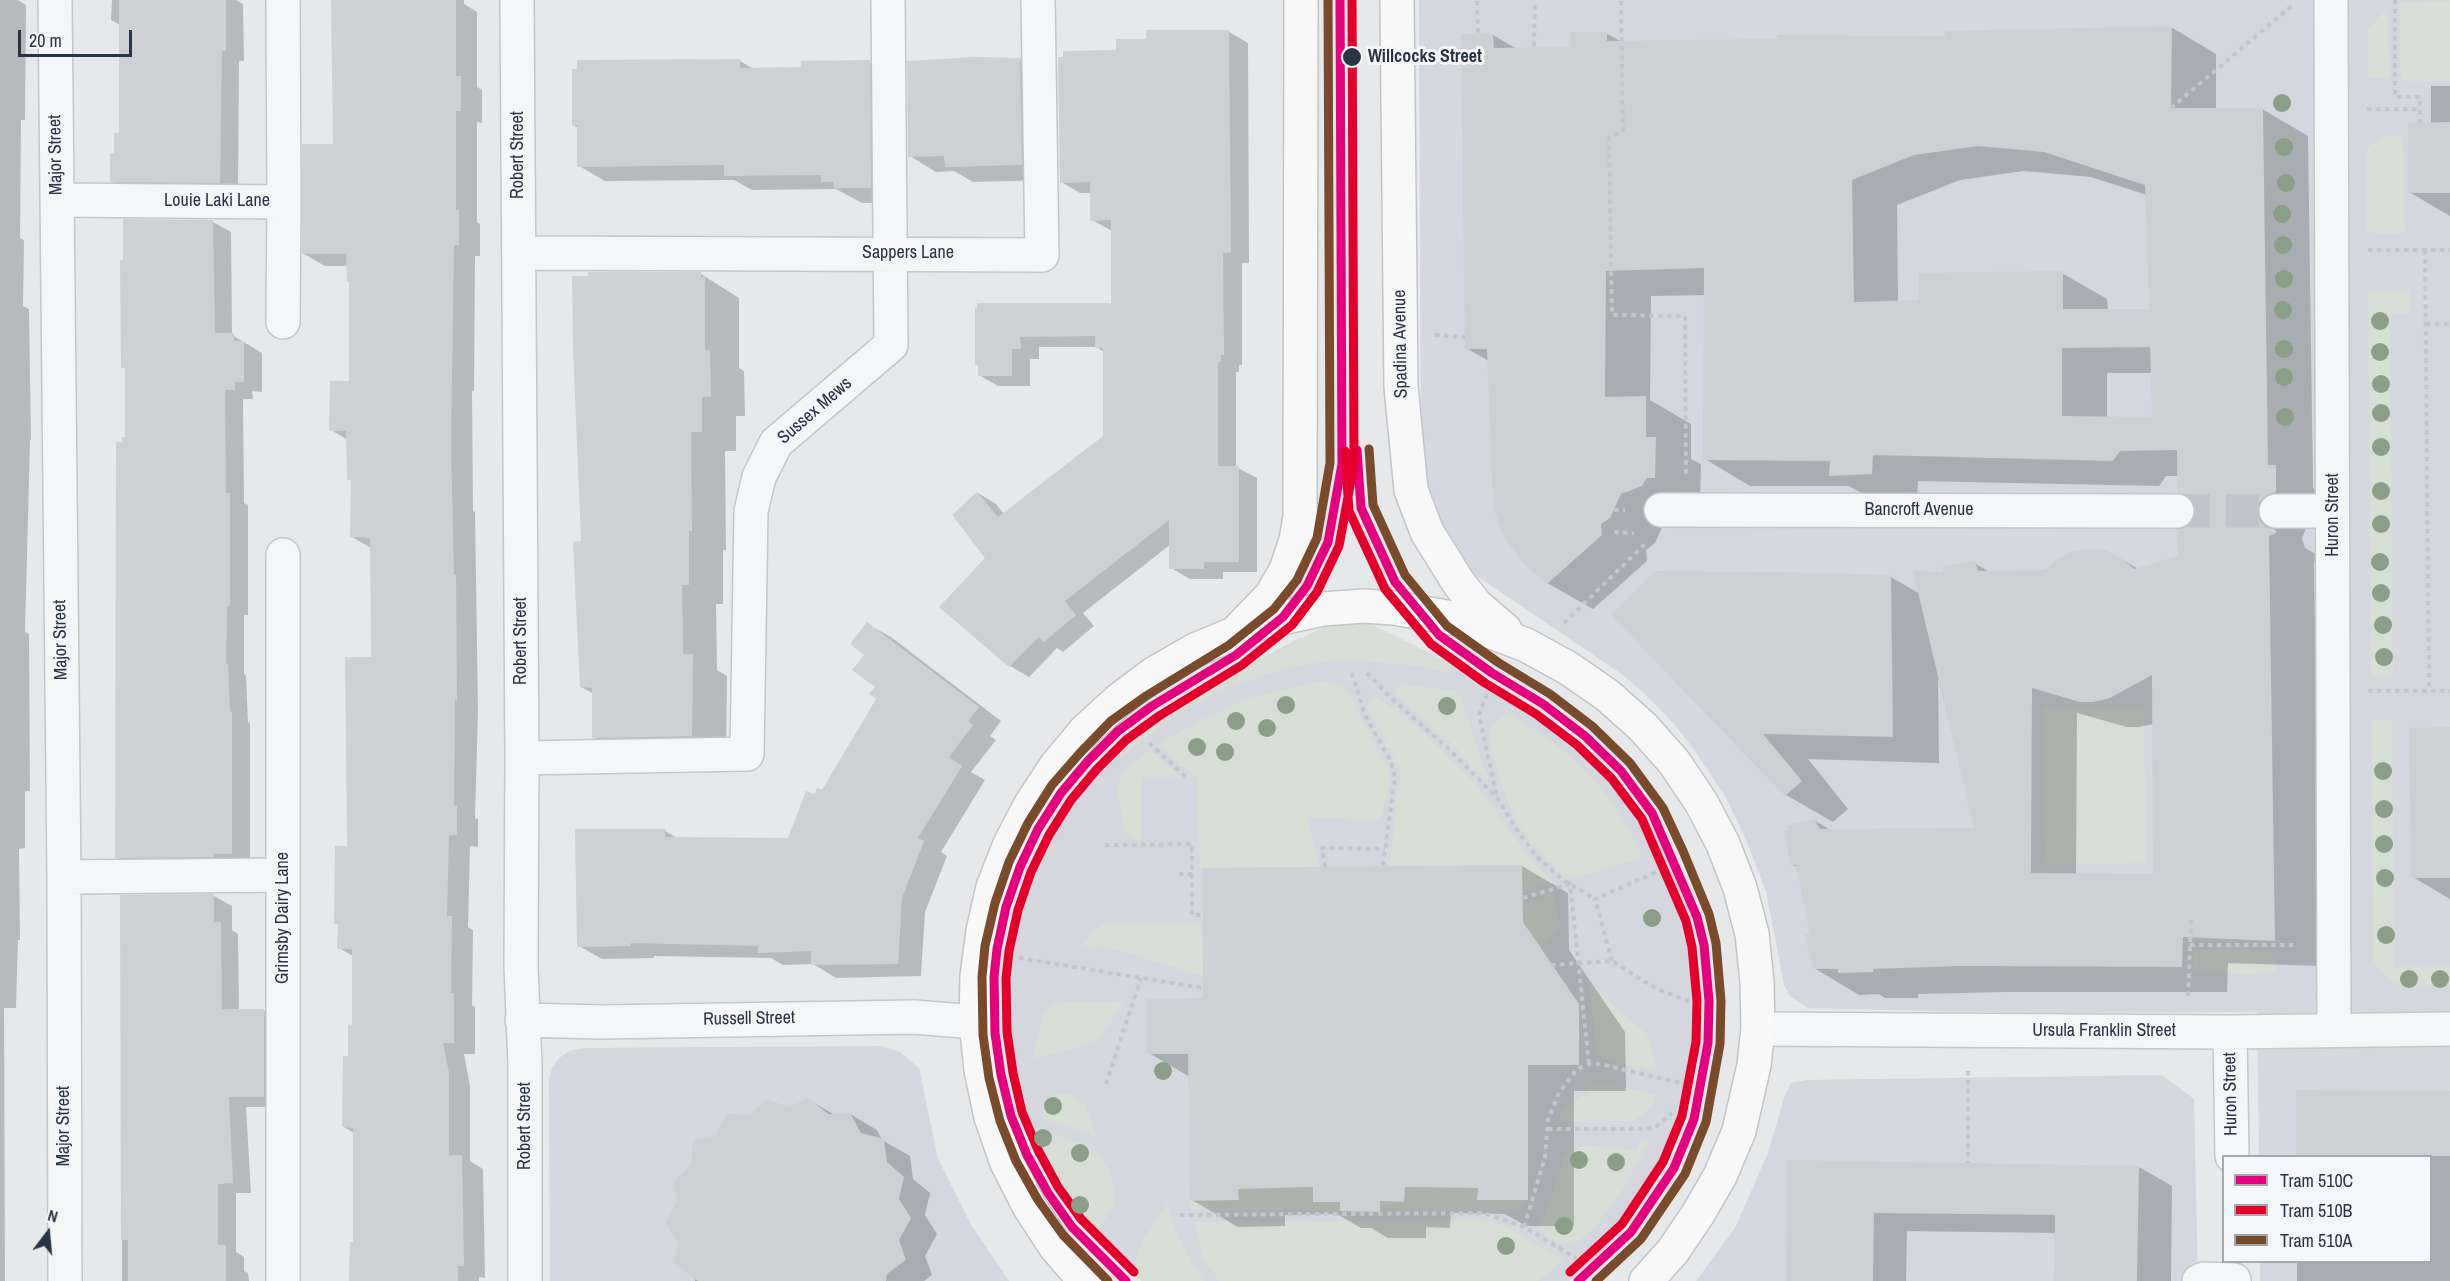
<!DOCTYPE html>
<html>
<head>
<meta charset="utf-8">
<style>
  body { margin:0 }
  #map { position:relative; width:2450px; height:1281px; overflow:hidden; background:#e6e8ea; font-family:"Archivo Narrow",sans-serif }
  canvas { display:block }
  .legend { position:absolute; left:2222px; top:1155px; width:210px; height:108px; box-sizing:border-box; background:#f4f6f9; border:2px solid #a4a8b1; margin:0; padding:8px 10px; list-style:none; font-size:18px; color:#2b3445 }
  .legend li { display:flex; align-items:center; gap:12px; height:30px }
  .legend b { width:30px; border:2px solid #a4a8b1 }
  .north { position:absolute; left:18px; top:1203px; width:60px; height:60px; -webkit-text-stroke:4px #f4f6f9; paint-order:stroke; rotate:16deg; font-size:16px; font-weight:700; line-height:24px; text-align:center; color:#2b3445 }
  .north::after { content:''; display:block; margin:auto; width:21px; height:27px; background:#2b3445; clip-path:polygon(50% 0,100% 100%,50% 72%,0 100%) }
  .scale { position:absolute; left:18px; top:30px; width:114px; height:27px; box-sizing:border-box; border:3px solid #2b3445; border-top:0; padding-left:8px; font-size:18px; line-height:21px; white-space:nowrap; color:#2b3445; -webkit-text-stroke:4px #f4f6f9; paint-order:stroke }
</style>
</head>
<body>
<div id="map">
<canvas width="2450" height="1281"></canvas>
<ul class="legend">
<li><b style="height:8px;background:#e5007d"></b>Tram 510C</li>
<li><b style="height:8px;background:#e4002b"></b>Tram 510B</li>
<li><b style="height:8px;background:#7a4b2a"></b>Tram 510A</li>
</ul>
<div class="north">N</div>
<div class="scale">20 m</div>
</div>
<script>
const ctx = document.querySelector('canvas').getContext('2d');
ctx.lineJoin = 'round';
function fillPath(path, color) {
  ctx.fillStyle = color;
  ctx.fill(path, 'evenodd');
}
function poly(rows) {
  const path = new Path2D();
  for (const r of rows) {
    path.moveTo(r[0], r[1]);
    for (let i = 2; i < r.length; i += 2) path.lineTo(r[i], r[i + 1]);
  }
  return path;
}
function stroke(path, color, width, dash) {
  ctx.strokeStyle = color;
  ctx.lineWidth = width;
  ctx.lineCap = dash ? 'butt' : 'round';
  ctx.setLineDash(dash || []);
  ctx.stroke(path);
}
function drawText(font, color, halo, rows, align = 'center') {
  ctx.font = font + ' "Archivo Narrow",sans-serif';
  ctx.lineWidth = 6;
  ctx.setLineDash([]);
  ctx.textBaseline = 'middle';
  ctx.strokeStyle = halo;
  ctx.fillStyle = color;
  for (const [text, x, y, turn = 0] of rows) {
    ctx.save();
    ctx.translate(x, y);
    ctx.rotate((+turn || 0) * Math.PI / 180);
    ctx.textAlign = isNaN(turn) ? turn : align;
    if (halo) ctx.strokeText(text, 0, 0);
    ctx.fillText(text, 0, 0);
    ctx.restore();
  }
}
fillPath(poly([
  [1419,0,2450,0,2450,1281,2260,1281,2260,1262,2430,1262,2430,1156,2259,1156,2257,1012,2020,1013,1808,1008,1790,996,1784,985,1766,891,1746,840,1726,798,1695,751,1675,725,1645,694,1623,675,1477,576,1454,553,1435,517,1421,462],
  [1368,623,1508,691,1537,709,1590,752,1619,781,1647,818,1670,860,1688,905,1698,959,1701,1012,1698,1055,1690,1098,1676,1139,1657,1179,1633,1216,1605,1249,1569,1281,1142,1281,1097,1243,1070,1210,1047,1174,1029,1135,1016,1094,1008,1052,1005,1009,1008,966,1016,924,1029,883,1043,843,1067,806,1092,773,1120,745,1171,707,1298,639],
  [881,1046,900,1052,919,1068,938,1159,970,1223,1009,1281,550,1281,549,1080,552,1068,558,1059,569,1051,583,1048],
  [2162,1075,2194,1099,2198,1281,1696,1281,1735,1228,1768,1153,1785,1095,1791,1083,1806,1080]
]), '#d4d7dd');
fillPath(poly([
  [2450,1,2450,81,2401,81,2399,2],
  [2387,8,2390,77,2368,78,2368,29],
  [2383,136,2403,137,2405,233,2381,234,2367,231,2367,148],
  [2368,291,2410,291,2411,314,2390,314,2393,677,2371,677],
  [1356,621,1368,623,1451,664,1452,673,1419,666,1340,659,1282,669,1217,693,1172,717,1120,758,1120,745,1171,707,1328,625],
  [1323,681,1342,686,1353,700,1389,772,1390,780,1381,820,1307,818,1319,867,1199,868,1197,777,1172,759,1159,744,1197,722,1252,697],
  [1403,684,1455,691,1461,697,1489,783,1451,743,1398,697,1395,694,1396,687],
  [1371,698,1379,698,1425,733,1476,784,1528,856,1554,883,1522,892,1522,865,1389,866,1400,780,1397,764,1367,706],
  [2144,707,2146,863,2045,864,2043,708],
  [1504,716,1514,716,1551,740,1592,777,1616,807,1644,858,1572,878,1548,860,1524,834,1508,803,1498,773,1489,738,1493,724],
  [2372,720,2392,721,2394,967,2450,967,2450,985,2401,985,2390,981,2373,961],
  [1151,750,1181,777,1141,777,1141,840,1137,841,1126,834,1119,804,1117,788,1120,777,1131,764],
  [1553,894,1560,923,1558,931,1540,947,1523,922,1523,903],
  [1106,923,1202,923,1203,976,1107,947,1080,948,1092,932],
  [2193,950,2271,950,2277,970,2250,975,2193,971],
  [1589,983,1647,1034,1658,1070,1614,1063,1600,1056,1596,1049],
  [1125,1001,1098,1041,1032,1060,1043,1014,1053,1003],
  [1607,1084,1657,1095,1650,1108,1634,1121,1557,1122,1563,1108,1572,1105,1591,1085],
  [1069,1093,1085,1105,1097,1137,1041,1117,1043,1105,1056,1094],
  [1026,1124,1088,1146,1100,1155,1109,1170,1115,1194,1114,1206,1099,1230,1086,1230,1070,1210,1047,1174],
  [1642,1140,1650,1140,1625,1186,1599,1222,1579,1241,1569,1244,1558,1243,1539,1230,1564,1158,1571,1151,1586,1145,1636,1150],
  [1313,1187,1340,1202,1340,1211,1190,1209,1190,1201,1238,1200,1238,1189],
  [1405,1187,1478,1188,1478,1200,1528,1200,1518,1210,1380,1212,1380,1201,1404,1201],
  [1168,1203,1176,1231,1192,1263,1204,1281,1142,1281,1137,1278,1135,1266,1137,1253,1145,1236],
  [1481,1220,1503,1225,1564,1260,1538,1281,1219,1281,1203,1258,1194,1222]
]), '#d6ded6');
fillPath(poly([
  [0,0,18,0,26,5,25,120,21,120,20,238,24,240,23,306,29,309,31,440,30,440,25,632,29,634,30,791,25,791,25,848,19,849,20,940,18,940,16,1008,4,1008,5,1281,0,1281],
  [112,0,236,0,243,4,244,61,239,61,238,192,130,191,112,181,121,134,120,25,111,20],
  [332,0,464,0,464,4,477,12,477,87,482,90,482,123,477,122,477,222,480,224,480,256,475,256,474,391,472,391,473,511,475,512,478,711,475,818,478,819,478,847,470,846,468,927,473,930,472,1005,475,1007,475,1054,464,1054,470,1086,470,1161,483,1169,485,1278,479,1277,479,1281,336,1281,350,1281,355,1244,354,1133,344,1127,353,1026,353,956,339,948,339,925,335,923,349,848,373,658,371,548,352,537,352,481,348,479,348,440,331,430,350,383,350,282,348,266,325,266,304,254,335,146],
  [2171,27,2216,54,2216,110,2262,109,2308,136,2313,488,2321,493,2302,538,2305,548,2321,557,2314,562,2320,966,2228,963,2227,992,2007,992,1918,994,1918,998,1885,998,1879,994,1859,995,1814,968,1811,935,1799,868,1793,865,1814,820,1832,831,1976,830,1938,677,1939,763,1808,759,1848,809,1833,822,1786,795,1613,615,1891,577,1920,594,1944,574,1974,563,1992,573,2046,571,2121,559,2138,569,2179,557,2188,528,2194,522,2197,510,2193,500,2179,491,2179,476,2166,476,2159,486,1918,481,1917,500,1876,501,1849,486,1750,486,1705,459,1706,295,1651,296,1650,400,1691,424,1691,459,1701,464,1700,503,1666,519,1655,543,1646,550,1647,561,1593,609,1547,583,1489,361,1466,348,1493,35,1517,49,1571,48,1606,33,1622,42,1947,38],
  [2024,171,2091,177,2147,195,2151,310,2108,310,2107,299,2062,273,1920,302,1898,302,1897,205,1960,180],
  [2107,373,2153,373,2154,418,2107,418],
  [2077,713,2127,727,2139,727,2154,724,2155,876,2076,875],
  [1229,32,1248,43,1249,263,1242,263,1242,365,1239,365,1239,372,1236,372,1236,467,1257,478,1257,572,1223,572,1223,579,1190,579,1171,568,1171,544,1083,613,1094,626,1063,652,1057,648,1029,677,1010,666,941,607,986,558,978,493,996,504,1004,514,1104,437,1104,352,1096,347,1039,347,1039,359,1030,359,1030,386,998,386,979,375,976,310,1113,304,1112,231,1092,220,1092,193,1080,193,1061,182,1118,52,1147,41],
  [1020,59,1046,75,1048,180,973,182,954,171,936,172,910,156],
  [740,61,754,69,802,69,869,62,896,77,897,203,862,203,836,189,752,190,734,180,605,181,579,166,578,128,573,125],
  [2431,86,2450,86,2450,216,2409,192,2431,124],
  [213,222,231,232,232,335,262,353,262,392,252,391,253,399,243,399,244,503,248,505,248,615,244,615,244,674,246,676,248,722,250,723,250,863,134,867,116,857,123,444,127,439,126,369,122,367],
  [590,274,701,274,739,298,739,368,744,371,745,416,736,416,736,451,725,451,726,550,723,550,723,604,716,604,717,670,727,676,726,755,628,757,593,737,594,694,581,687],
  [867,624,891,637,1001,721,990,736,996,740,971,772,985,780,941,852,947,856,925,912,921,976,836,978,813,964,783,965,771,958,654,956,654,958,602,959,579,946,665,831,679,839,789,839,816,796,822,792,878,699,877,687,866,655],
  [2450,729,2450,899,2413,877],
  [1522,866,1568,893,1569,950,1625,1032,1626,1091,1574,1091,1574,1226,1526,1226,1505,1214,1451,1213,1450,1228,1426,1227,1426,1238,1388,1238,1371,1228,1361,1228,1337,1214,1285,1215,1285,1226,1238,1227,1192,1200,1190,1077,1149,1053,1204,1000],
  [214,896,232,906,232,930,238,934,239,1011,264,1011,282,1021,282,1107,246,1107,251,1193,236,1193,236,1252,244,1257,244,1271,248,1273,249,1281,122,1281,122,897],
  [2297,1092,2450,1092,2450,1281,2297,1281,2297,1262,2430,1262,2430,1156,2297,1156],
  [809,1100,835,1115,850,1114,877,1130,882,1140,910,1156,913,1179,930,1193,925,1215,937,1234,925,1256,932,1275,924,1281,695,1281,717,1137,749,1118,789,1109],
  [1788,1161,2139,1167,2172,1186,2171,1281,2055,1281,2056,1233,1907,1231,1906,1281,1788,1281]
]), '#0003');
fillPath(poly([
  [119,0,226,0,226,51,222,51,220,183,110,182,110,153,114,153,114,133,119,133],
  [331,0,456,0,456,76,461,76,461,111,456,111,456,210,459,210,459,245,454,245,451,445,454,575,456,575,457,700,455,700,454,806,457,806,457,835,449,835,447,916,452,916,451,993,454,993,454,1043,443,1043,449,1073,449,1155,462,1155,464,1266,458,1266,458,1281,349,1281,350,1242,353,1242,353,1128,342,1127,343,1056,348,1056,348,1024,352,1025,352,949,337,949,338,924,334,924,335,846,347,846,345,657,371,657,370,538,350,537,351,480,347,480,346,431,329,431,330,381,349,381,349,282,347,282,346,254,302,254,302,144,333,144],
  [2172,26,2171,108,2263,108,2268,465,2276,465,2276,492,2267,495,2260,501,2257,512,2260,521,2266,527,2276,530,2276,533,2269,536,2275,941,2183,937,2182,967,1961,966,1873,969,1873,972,1838,973,1838,969,1813,969,1805,934,1810,934,1796,865,1791,866,1784,831,1789,830,1788,825,1814,819,1820,829,1974,828,1913,571,1943,572,1943,566,1975,561,1978,571,2045,570,2056,560,2071,552,2088,549,2105,550,2121,558,2134,569,2178,556,2177,530,2187,527,2193,521,2196,510,2193,502,2187,495,2177,492,2177,450,2120,451,2113,461,1873,455,1872,474,1829,476,1830,461,1703,460,1704,268,1606,271,1605,397,1646,396,1646,437,1656,437,1655,478,1647,478,1642,486,1621,494,1610,518,1601,524,1602,535,1547,584,1521,561,1502,533,1493,505,1487,349,1465,349,1461,34,1493,33,1494,48,1570,47,1570,32,1607,32,1607,41,1777,39,1777,35,1945,36,1945,31],
  [1978,146,2044,152,2145,185,2149,309,2063,309,2063,271,1919,273,1919,300,1854,302,1852,180,1914,155],
  [2150,347,2152,417,2062,416,2062,348],
  [2152,675,2153,874,2031,873,2032,688,2080,702,2093,702,2110,698],
  [1146,30,1229,30,1231,253,1223,253,1224,355,1221,355,1221,362,1218,362,1218,466,1239,466,1239,562,1204,562,1204,569,1169,569,1169,520,1065,601,1076,615,1044,642,1039,637,1009,667,939,607,985,558,952,515,977,492,998,517,1103,436,1103,348,1095,348,1095,336,1020,337,1021,349,1012,349,1012,376,978,376,978,365,975,365,975,308,977,309,977,303,1111,303,1111,220,1090,221,1090,182,1060,183,1058,57,1063,57,1063,51,1116,50,1116,39,1146,39],
  [975,57,1020,58,1022,165,945,167,944,156,908,157,907,61],
  [740,59,740,68,801,67,801,61,870,60,871,188,834,188,833,182,821,182,821,175,724,176,724,165,577,167,577,125,572,126,572,69,577,69,577,60],
  [2450,122,2450,193,2408,193,2408,123],
  [123,219,213,220,215,333,234,333,234,341,244,341,244,382,235,382,235,390,225,390,226,493,230,493,230,606,227,606,226,664,228,664,230,711,232,712,232,854,214,854,214,857,115,858,116,442,122,442,122,437,125,437,125,368,121,368,120,260,123,260],
  [588,272,701,272,701,277,705,277,705,350,710,350,711,397,702,397,702,432,691,432,692,531,689,531,689,585,682,585,683,654,693,654,692,736,592,738,592,688,580,687,573,542,581,541,573,347,572,276,588,276],
  [1655,571,1775,572,1891,575,1893,737,1763,734,1802,781,1785,796,1611,615],
  [867,622,979,707,968,721,973,725,949,757,962,766,918,838,924,841,902,898,898,964,811,965,811,951,758,953,758,946,631,943,631,946,577,947,575,829,666,829,665,837,788,838,806,791,815,794,817,788,822,790,876,699,869,694,875,687,852,670,864,655,850,644],
  [2450,727,2450,878,2411,878,2409,728],
  [1522,865,1523,922,1579,1004,1579,1065,1528,1065,1528,1200,1477,1200,1478,1188,1405,1187,1404,1202,1380,1201,1380,1212,1340,1211,1340,1202,1313,1202,1313,1187,1238,1189,1239,1200,1190,1201,1188,1054,1147,1054,1147,999,1203,998,1203,868],
  [214,894,214,922,221,922,222,1009,264,1009,264,1097,229,1097,233,1183,218,1184,218,1245,226,1245,226,1281,128,1281,128,1240,121,1240,120,895],
  [2296,1090,2450,1091,2450,1156,2296,1156],
  [809,1098,828,1114,850,1113,861,1133,884,1139,887,1162,904,1177,899,1199,911,1218,899,1240,906,1260,887,1274,886,1281,698,1281,673,1263,678,1243,666,1223,677,1200,673,1182,691,1165,693,1140,716,1135,727,1113,749,1116,767,1099,789,1107],
  [1787,1160,2139,1166,2137,1281,2054,1281,2055,1215,1874,1213,1873,1281,1786,1281]
]), '#ced0d3');
stroke(poly([
  [2177,511,2276,511]
]), '#c1c4c9', 33, [33, 16]);
const minor = poly([
  [55,0,64,877,65,1281],
  [517,0,522,758,521,966,525,1065,525,1281],
  [2331,0,2334,1030],
  [57,200,284,202,283,0],
  [519,253,1042,255,1038,0],
  [283,322,284,202],
  [1661,510,2177,511],
  [2276,511,2332,511],
  [283,555,283,1281],
  [522,758,747,754,751,511,759,477,776,443,891,345,888,0],
  [64,877,283,875],
  [522,1020,602,1022,914,1017,976,1022],
  [1758,1029,2230,1032,2450,1029],
  [2230,1032,2232,1156],
  [2199,1281,2204,1279,2234,1280]
]);
const major = poly([
  [1397,0,1401,387,1411,490,1427,532,1458,582,1476,605,1505,630],
  [1240,628,1271,596,1286,570,1296,540,1300,517,1301,0],
  [1085,1281,1055,1246,1029,1206,1007,1163,991,1117,981,1070,976,1022,977,976,983,931,993,887,1010,844,1031,804,1056,766,1085,731,1119,700,1155,673,1195,650,1260,623,1323,609,1364,606,1394,608,1458,619,1526,645,1568,668,1607,695,1643,727,1674,762,1701,802,1723,844,1740,888,1752,934,1757,982,1758,1029,1754,1065,1739,1131,1720,1176,1698,1214,1673,1251,1646,1281]
]);
stroke(minor, '#c4c6c8', 36);
stroke(major, '#c2c5c8', 36);
stroke(poly([
  [2395,0,2395,97,2420,97,2420,123],
  [1477,1,1478,34],
  [1621,1,1623,131,1609,138,1612,315,1685,316,1686,474],
  [1534,46,1535,1],
  [2171,108,2294,4],
  [2367,109,2419,109],
  [2368,250,2450,250],
  [2425,250,2429,691],
  [2426,324,2450,324],
  [1435,335,1465,337],
  [1614,510,1625,510],
  [1614,532,1634,533],
  [1564,623,1647,542],
  [1352,673,1365,715,1391,762,1395,778,1383,866],
  [1367,673,1391,698,1450,750,1497,798,1520,835,1538,858,1563,880,1595,899],
  [2368,691,2450,691],
  [1487,694,1479,715,1497,797],
  [1149,743,1186,777],
  [1105,845,1192,844,1192,915,1202,915],
  [1325,867,1322,848,1385,849],
  [1179,874,1192,874],
  [1523,898,1570,884,1589,1064],
  [2190,945,2298,945],
  [1019,958,1203,988],
  [1612,961,1595,899,1663,869],
  [1551,965,1612,961,1655,988,1691,1002],
  [2188,996,2191,920],
  [1968,1071,1968,1163],
  [1106,1084,1141,978],
  [1548,1129,1645,1129,1655,1127,1672,1113],
  [1180,1215,1484,1213,1524,1227,1576,1258],
  [1524,1227,1545,1157,1548,1120,1559,1093,1577,1069,1589,1064,1600,1064,1681,1083]
]), '#c5c6ca', 4, [4.5, 4.5]);
stroke(minor, '#f5f6f7', 33);
stroke(major, '#f8f8f8', 33);
stroke(poly([
  [1357,450,1361,508,1395,582,1439,635,1492,673,1543,704,1585,736,1621,771,1652,813,1697,917,1704,945,1709,1001,1708,1043,1694,1119,1674,1168,1631,1232,1578,1281],
  [1126,1281,1072,1227,1048,1193,1027,1155,1011,1116,1001,1075,995,1033,994,977,997,949,1006,907,1020,867,1038,829,1061,793,1088,761,1118,731,1152,706,1236,655,1283,617,1307,586,1328,542,1342,464,1340,0]
]), '#e5007d', 9);
stroke(poly([
  [1345,451,1349,511,1385,589,1431,644,1485,683,1536,714,1577,745,1612,779,1642,819,1686,921,1692,947,1697,1001,1696,1042,1682,1116,1663,1162,1622,1224,1570,1272],
  [1134,1272,1081,1219,1058,1187,1038,1150,1022,1112,1013,1073,1007,1032,1006,978,1009,951,1018,910,1031,872,1049,835,1071,800,1097,769,1126,740,1159,716,1242,665,1292,625,1317,592,1339,546,1354,464,1352,0]
]), '#e4002b', 9);
stroke(poly([
  [1369,449,1373,505,1405,575,1447,626,1499,663,1550,694,1592,726,1630,763,1663,808,1683,851,1709,914,1716,943,1721,1001,1720,1044,1706,1122,1685,1174,1641,1239,1596,1281],
  [1108,1281,1063,1235,1038,1200,1016,1161,1000,1121,989,1078,983,1035,982,977,985,946,995,903,1009,862,1028,823,1052,785,1080,753,1111,721,1146,696,1229,645,1274,609,1297,580,1317,538,1330,463,1328,0]
]), '#7a4b2a', 9);
ctx.fillStyle = '#8a9e88';
for (const [x, y] of [
  [2282,103],
  [2284,147],
  [2286,183],
  [2282,214],
  [2283,245],
  [2284,279],
  [2283,310],
  [2380,321],
  [2284,349],
  [2380,352],
  [2284,377],
  [2381,384],
  [2381,413],
  [2285,417],
  [2381,447],
  [2381,491],
  [2381,524],
  [2380,562],
  [2381,593],
  [2383,625],
  [2384,657],
  [1286,705],
  [1447,706],
  [1236,721],
  [1267,728],
  [1197,747],
  [1225,752],
  [2383,771],
  [2384,809],
  [2384,844],
  [2385,878],
  [1652,918],
  [2386,935],
  [2409,979],
  [2440,979],
  [1163,1071],
  [1053,1106],
  [1043,1138],
  [1080,1153],
  [1579,1160],
  [1616,1162],
  [1080,1205],
  [1564,1226],
  [1506,1246]
]) {
  ctx.beginPath();
  ctx.arc(x, y, 9, 0, 2 * Math.PI);
  ctx.fill();
}
for (const [x, y, r, color] of [
  [1352,57,10,"#2b3445"]
]) {
  const dot = new Path2D();
  dot.arc(x, y, r, 0, 2 * Math.PI);
  ctx.fillStyle = color;
  ctx.fill(dot);
  stroke(dot, '#f4f6f9', 2);
}
drawText('bold 18px', '#2b3445', '#f4f6f9', [
  ["Willcocks Street",1368,57]
], 'left');
drawText('18px', '#2b3445', '#f4f6f9', [
  ["Major Street",56,155,-91],
  ["Robert Street",518,155,-90],
  ["Louie Laki Lane",217,201],
  ["Sappers Lane",908,253],
  ["Spadina Avenue",1401,344,-91],
  ["Sussex Mews",815,411,-41],
  ["Bancroft Avenue",1919,510],
  ["Huron Street",2333,515,-90],
  ["Major Street",61,640,-91],
  ["Robert Street",521,641,-90],
  ["Grimsby Dairy Lane",283,918,-90],
  ["Russell Street",749,1019,-1],
  ["Ursula Franklin Street",2104,1031],
  ["Huron Street",2231,1094,-91],
  ["Major Street",64,1126,-90],
  ["Robert Street",525,1126,-90]
]);
</script>
</body>
</html>
